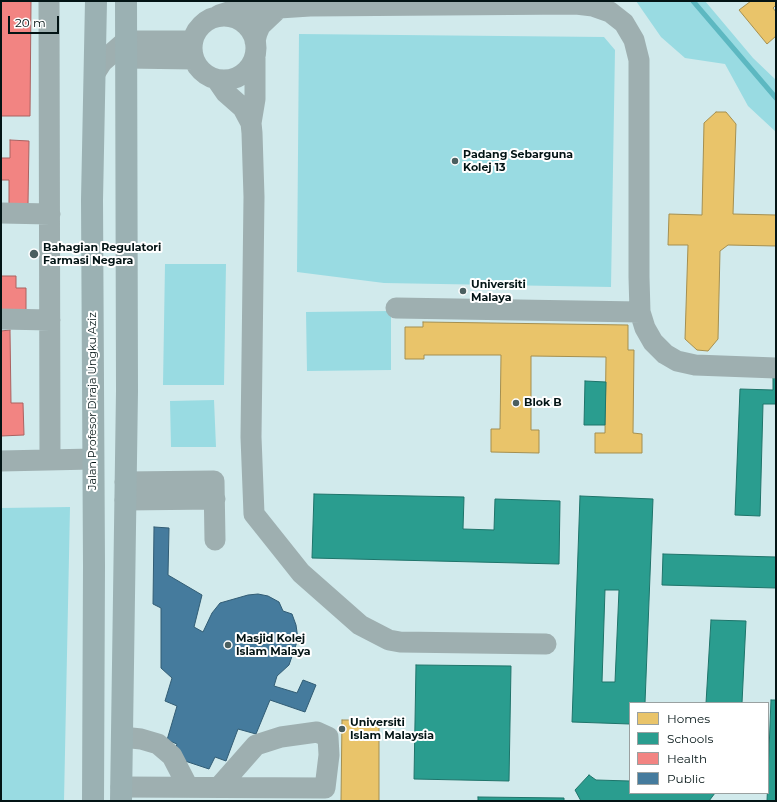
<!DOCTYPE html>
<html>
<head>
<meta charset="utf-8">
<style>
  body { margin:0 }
  #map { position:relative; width:777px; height:802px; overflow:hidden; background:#d1eaec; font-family:Montserrat,sans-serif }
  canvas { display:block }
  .frame { position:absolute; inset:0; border:2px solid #031415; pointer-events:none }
  .legend { position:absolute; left:629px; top:702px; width:140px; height:92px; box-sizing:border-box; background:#fff; border:1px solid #9aa1a1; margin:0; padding:5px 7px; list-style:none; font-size:12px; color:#031415 }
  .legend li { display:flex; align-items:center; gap:8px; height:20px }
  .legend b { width:20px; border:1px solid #9aa1a1 }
  .scale { position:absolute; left:8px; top:16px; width:51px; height:18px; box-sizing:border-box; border:2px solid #031415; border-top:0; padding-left:5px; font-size:12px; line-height:14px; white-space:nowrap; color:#031415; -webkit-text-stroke:3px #fff; paint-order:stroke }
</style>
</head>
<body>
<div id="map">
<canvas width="777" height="802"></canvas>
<div class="frame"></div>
<ul class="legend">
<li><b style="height:11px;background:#e9c46a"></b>Homes</li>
<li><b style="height:11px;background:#2a9d8f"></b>Schools</li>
<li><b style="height:11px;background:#f28482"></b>Health</li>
<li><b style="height:11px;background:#457b9d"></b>Public</li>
</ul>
<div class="scale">20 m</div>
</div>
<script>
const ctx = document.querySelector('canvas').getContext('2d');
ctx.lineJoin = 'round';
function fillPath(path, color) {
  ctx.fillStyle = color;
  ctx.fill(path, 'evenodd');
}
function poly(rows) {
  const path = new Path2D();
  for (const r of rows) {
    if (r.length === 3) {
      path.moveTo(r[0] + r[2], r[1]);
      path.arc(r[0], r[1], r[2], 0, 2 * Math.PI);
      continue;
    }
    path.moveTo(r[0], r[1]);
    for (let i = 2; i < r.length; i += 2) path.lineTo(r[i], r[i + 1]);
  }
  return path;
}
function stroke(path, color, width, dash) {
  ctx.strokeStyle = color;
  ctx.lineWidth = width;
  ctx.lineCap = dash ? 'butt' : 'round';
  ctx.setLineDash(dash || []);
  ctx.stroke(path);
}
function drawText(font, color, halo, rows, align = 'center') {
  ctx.font = font + ' Montserrat,sans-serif';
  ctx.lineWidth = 4;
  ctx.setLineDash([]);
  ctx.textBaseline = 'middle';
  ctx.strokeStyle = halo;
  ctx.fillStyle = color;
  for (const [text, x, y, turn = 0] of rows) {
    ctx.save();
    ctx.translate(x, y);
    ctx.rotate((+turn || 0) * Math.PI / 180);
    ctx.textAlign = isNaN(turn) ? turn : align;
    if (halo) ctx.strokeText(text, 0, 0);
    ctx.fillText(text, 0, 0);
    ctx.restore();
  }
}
fillPath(poly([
  [636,1,705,1,753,58,776,80,776,132,748,106,725,64,685,58,661,37],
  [299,34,604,37,615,50,611,287,384,283,297,272],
  [165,264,226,264,224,385,163,385],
  [391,311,391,370,307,371,306,312],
  [214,400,216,447,171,447,170,401],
  [70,507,64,801,1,801,1,508]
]), '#99dbe2');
const homes = poly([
  [751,1,776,1,776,5,773,8,776,12,776,36,767,44,739,10,751,1],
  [716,112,726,112,736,124,733,214,776,215,776,246,728,245,720,251,718,339,708,351,697,350,685,339,688,245,668,245,669,214,702,215,704,123,716,112],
  [423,322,628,325,628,350,634,350,633,433,642,434,642,453,595,453,595,433,605,433,606,357,531,356,531,430,539,430,539,453,491,452,491,429,500,429,501,355,424,355,424,359,405,359,405,327,423,327,423,322],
  [342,720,379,720,379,801,341,801,342,720]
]);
fillPath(homes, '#e9c46a');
stroke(homes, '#a48f50', 1);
const schools = poly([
  [773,378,776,378,776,404,763,404,760,516,735,515,740,389,773,390,773,378],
  [585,381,606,382,605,425,584,425,585,381],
  [314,494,464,497,463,529,494,530,495,499,560,501,559,564,312,558,314,494],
  [580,496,653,499,645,703,630,703,630,724,572,722,580,496],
  [605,590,619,590,615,682,602,682,605,590],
  [663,554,776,557,776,588,662,585,663,554],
  [711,620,746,621,742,703,706,703,711,620],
  [416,665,511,666,509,781,414,779,416,665],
  [771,700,776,700,776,801,767,801,771,700],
  [589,775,596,780,630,781,630,793,715,793,709,801,581,801,575,790,589,775],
  [478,797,564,798,564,801,478,801,478,797]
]);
fillPath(schools, '#2a9d8f');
stroke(schools, '#1e746a', 1);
const health = poly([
  [1,1,31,1,30,116,1,116,1,1],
  [10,140,29,141,28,204,9,204,9,180,1,180,1,158,10,158,10,140],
  [1,276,16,276,16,288,26,288,26,312,1,312,1,276],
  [10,330,11,403,23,403,24,435,1,436,1,331,10,330]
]);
fillPath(health, '#f28482');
stroke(health, '#aa6261', 1);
const public = poly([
  [154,527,169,528,168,575,202,595,194,627,203,632,212,613,220,603,248,595,258,594,268,596,279,602,283,611,292,614,296,625,298,639,289,665,277,676,274,686,297,693,303,680,316,685,305,712,270,700,256,734,238,729,226,761,215,757,209,769,173,757,177,744,167,740,177,706,165,701,172,678,161,668,161,608,153,604,154,527]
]);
fillPath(public, '#457b9d');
stroke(public, '#315c74', 1);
stroke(poly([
  [693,1,776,98]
]), '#5db8c1', 5);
stroke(poly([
  [49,1,50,460],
  [279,8,310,6,576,4,593,6,610,12,624,23,634,40,639,60,639,277,640,312,645,328,653,342,665,354,677,361,695,365,776,368],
  [219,15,241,8,279,8,260,26,257,33,255,41],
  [224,48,32],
  [126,58,194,59],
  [95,73,102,62,126,41,193,41],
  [217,80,226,93,243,108,251,123,255,99,255,58],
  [251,123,252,133,254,197,251,437,254,514,301,573,360,625,389,640,400,642,546,644],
  [1,213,50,214],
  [396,308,640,312],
  [1,319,50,320],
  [1,461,93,459],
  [125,482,214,481,215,540],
  [125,500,215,499],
  [122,737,141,739,158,744,172,756,188,787],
  [121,787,325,788,329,755,328,737,317,732,281,737,256,745,219,787]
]), '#9eafb0', 21);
stroke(poly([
  [93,801,94,566,92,200,96,1],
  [121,801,127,391,126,1]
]), '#9bb1b3', 22);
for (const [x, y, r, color] of [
  [455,161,4,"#4b5f60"],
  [34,254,5,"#4b5f60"],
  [463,291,4,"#4b5f60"],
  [516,403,4,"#4b5f60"],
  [228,645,4,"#4b5f60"],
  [342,729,4,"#4b5f60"]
]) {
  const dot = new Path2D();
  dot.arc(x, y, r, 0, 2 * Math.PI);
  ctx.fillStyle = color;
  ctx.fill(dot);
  stroke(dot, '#fff', 1.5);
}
drawText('bold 11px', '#031415', '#fff', [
  ["Padang Sebarguna",463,155],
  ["Kolej 13",463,168],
  ["Bahagian Regulatori",43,248],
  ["Farmasi Negara",43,261],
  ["Universiti",471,285],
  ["Malaya",471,298],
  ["Blok B",524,403],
  ["Masjid Kolej",236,639],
  ["Islam Malaya",236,652],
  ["Universiti",350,723],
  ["Islam Malaysia",350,736]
], 'left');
drawText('11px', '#031415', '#fff', [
  ["Jalan Profesor Diraja Ungku Aziz",93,401,-90]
]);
</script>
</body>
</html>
